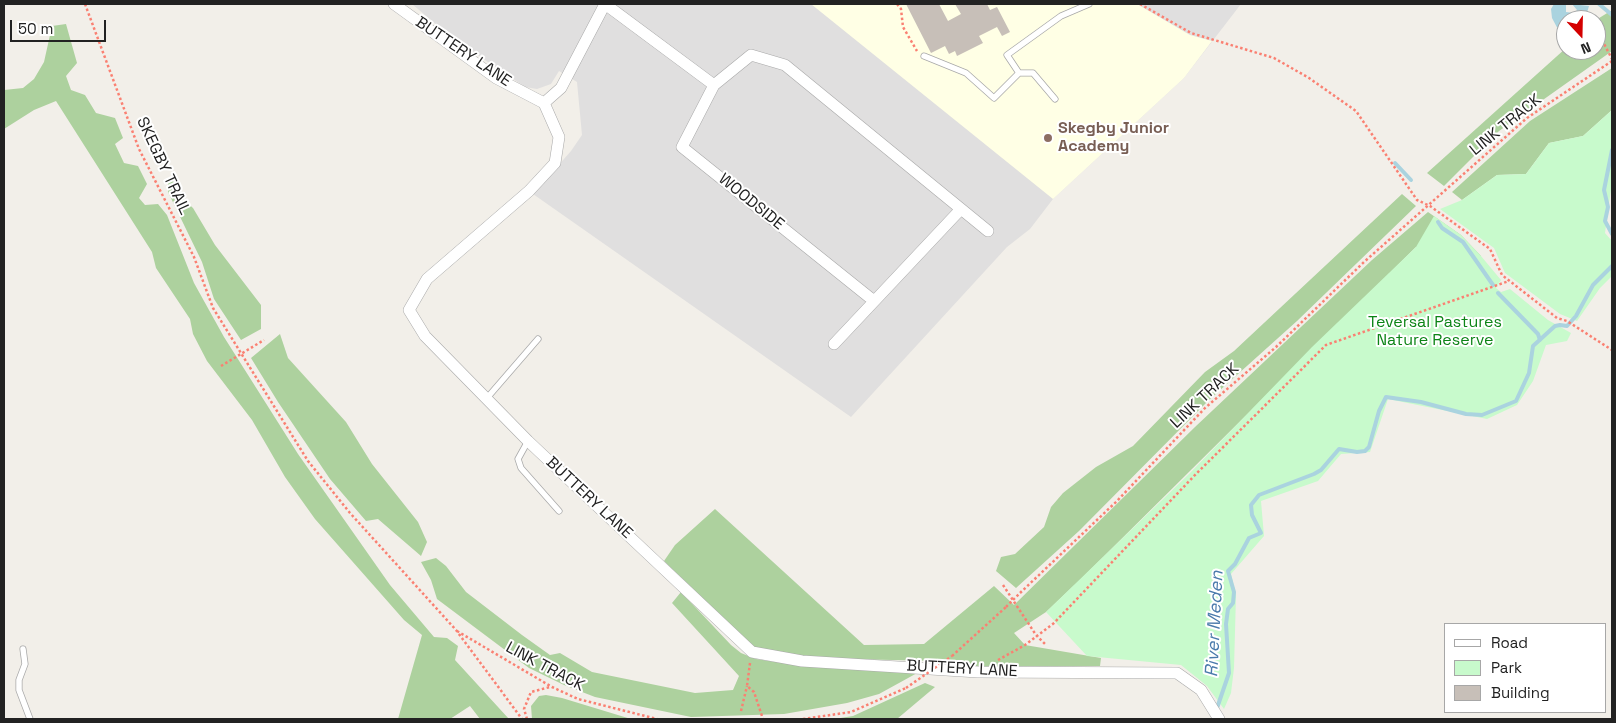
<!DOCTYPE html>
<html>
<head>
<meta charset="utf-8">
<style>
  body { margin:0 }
  #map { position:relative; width:1616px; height:723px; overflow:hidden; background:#f2efe9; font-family:"Space Grotesk",sans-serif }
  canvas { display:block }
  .frame { position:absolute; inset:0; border:5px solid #222; pointer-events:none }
  .legend { position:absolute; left:1444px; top:623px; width:162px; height:90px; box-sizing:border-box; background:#fff; border:1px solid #a7a7a7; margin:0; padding:6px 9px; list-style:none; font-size:15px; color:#222 }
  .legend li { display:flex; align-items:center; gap:10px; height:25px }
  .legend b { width:25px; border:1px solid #a7a7a7 }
  .north { position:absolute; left:1556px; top:10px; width:50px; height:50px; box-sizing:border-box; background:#fff; border:1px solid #a7a7a7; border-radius:50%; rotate:159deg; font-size:14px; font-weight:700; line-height:20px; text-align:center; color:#222 }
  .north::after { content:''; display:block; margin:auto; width:18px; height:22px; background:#d40000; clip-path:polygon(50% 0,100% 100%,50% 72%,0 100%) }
  .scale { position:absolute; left:10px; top:20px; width:96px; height:22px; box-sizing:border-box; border:2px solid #222; border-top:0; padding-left:6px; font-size:15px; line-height:18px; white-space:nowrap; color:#222; -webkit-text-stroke:4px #fff; paint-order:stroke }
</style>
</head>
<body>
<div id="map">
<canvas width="1616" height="723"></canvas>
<div class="frame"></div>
<ul class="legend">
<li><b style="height:6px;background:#fff"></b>Road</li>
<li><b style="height:14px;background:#c8facc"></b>Park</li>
<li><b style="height:14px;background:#c7bfb8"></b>Building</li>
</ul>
<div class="north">N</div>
<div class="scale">50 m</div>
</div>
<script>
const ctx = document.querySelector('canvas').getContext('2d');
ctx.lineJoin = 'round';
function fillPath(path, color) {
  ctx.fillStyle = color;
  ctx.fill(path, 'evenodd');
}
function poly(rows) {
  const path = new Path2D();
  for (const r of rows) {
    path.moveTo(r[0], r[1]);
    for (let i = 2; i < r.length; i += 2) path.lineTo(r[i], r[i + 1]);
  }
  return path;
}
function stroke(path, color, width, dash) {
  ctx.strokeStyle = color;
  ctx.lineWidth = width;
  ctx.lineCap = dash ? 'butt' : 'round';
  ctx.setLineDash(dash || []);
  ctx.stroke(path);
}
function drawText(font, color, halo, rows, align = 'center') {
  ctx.font = font + ' "Space Grotesk",sans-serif';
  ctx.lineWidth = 4;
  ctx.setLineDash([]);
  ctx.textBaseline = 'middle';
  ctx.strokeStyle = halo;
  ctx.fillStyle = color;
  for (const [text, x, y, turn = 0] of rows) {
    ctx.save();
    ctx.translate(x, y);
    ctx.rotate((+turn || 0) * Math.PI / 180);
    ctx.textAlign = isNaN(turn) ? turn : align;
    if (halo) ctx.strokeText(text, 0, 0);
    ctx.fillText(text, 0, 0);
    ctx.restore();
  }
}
fillPath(poly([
  [412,4,1241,4,1184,78,1053,199,1030,229,1007,247,851,417,533,194,571,151,582,135,577,82,559,71,551,84,537,89,525,87,451,37]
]), '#e0dfdf');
fillPath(poly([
  [811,4,1137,4,1190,35,1212,41,1184,78,1053,199]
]), '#ffffe5');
fillPath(poly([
  [1612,10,1612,51,1499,131,1444,186,1427,173,1566,48,1566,50,1596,50,1596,20],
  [66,24,77,63,66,76,71,90,85,95,96,113,115,118,123,138,115,144,124,163,138,166,147,184,139,198,145,205,158,204,167,215,194,283,224,337,298,454,390,585,434,637,447,638,458,646,455,660,509,719,480,719,470,706,450,719,398,719,422,635,404,620,315,519,285,477,252,420,207,361,193,334,190,319,156,268,152,252,56,101,34,110,4,129,4,90,23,88,34,79,44,62,52,26],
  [1612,68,1612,110,1583,136,1549,143,1526,174,1497,175,1462,200,1452,192,1530,121],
  [173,181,180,196,193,208,215,245,261,305,261,329,241,340,214,299,202,262,168,192,168,182],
  [1402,194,1416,206,1297,321,1208,401,1079,531,1016,588,996,571,1001,557,1015,554,1044,527,1051,507,1063,493,1096,467,1133,446,1205,372,1234,351],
  [1428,212,1461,235,1481,256,1416,247,1082,578,1046,612,1014,633,1025,645,1101,658,1100,666,970,667,938,661,801,658,753,648,664,561,675,545,715,509,864,645,924,644,994,586,1014,605,1195,427,1372,260],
  [280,334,288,358,346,422,372,464,418,522,427,542,421,556,378,519,366,521,330,479,278,402,251,358],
  [436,558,446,566,466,592,522,635,550,655,560,653,592,672,695,693,733,690,739,676,672,603,681,592,731,645,741,653,756,659,803,666,919,672,879,694,847,703,784,714,691,717,595,697,564,685,529,668,437,599,431,580,421,562],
  [925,683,935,687,897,719,834,719,853,716],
  [546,695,562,698,631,719,532,719,531,706,539,696]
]), '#add19e');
fillPath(poly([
  [1612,110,1612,182,1605,233,1612,241,1612,276,1600,288,1577,321,1560,314,1505,273,1494,248,1440,209,1462,200,1497,175,1526,174,1549,143,1583,136],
  [1434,216,1461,235,1481,256,1501,280,1496,288,1501,292,1510,289,1548,320,1571,333,1567,341,1546,345,1533,381,1517,405,1487,419,1388,399,1370,452,1341,454,1318,481,1261,501,1264,536,1231,574,1236,595,1234,668,1231,693,1224,709,1207,686,1181,665,1087,656,1046,612,1190,473,1312,347,1416,247]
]), '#c8facc');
fillPath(poly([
  [1554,4,1566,4,1566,12,1575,13,1577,10,1572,4,1589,6,1586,16,1581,20,1566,20,1566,33,1561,35,1552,18,1551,9]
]), '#aad3df');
stroke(poly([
  [1599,4,1612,15],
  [1612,150,1604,190,1608,207,1605,221,1612,234],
  [1395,163,1411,180],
  [1438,222,1442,228,1463,242,1493,285],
  [1498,293,1538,334,1540,340],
  [1216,711,1229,673,1226,624,1228,609,1233,603,1234,592,1228,571,1235,564,1249,538,1261,533,1252,515,1251,505,1259,495,1314,474,1321,470,1339,449,1357,452,1365,451,1369,447,1379,411,1386,397,1421,402,1466,414,1482,415,1516,401,1529,373,1533,346,1555,326,1560,325,1567,326,1576,316,1593,285,1612,266]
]), '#aad3df', 4);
fillPath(poly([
  [906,4,939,4,948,21,961,14,955,4,987,4,990,10,997,7,1010,32,1002,36,997,27,979,36,983,43,957,56,955,51,949,54,945,46,931,53]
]), '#c7bfb8');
const service = poly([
  [924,56,966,73,994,98,1019,73],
  [1055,99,1033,73,1019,73,1007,55,1061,16,1089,4],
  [487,398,538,339],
  [528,441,518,459,521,468,559,511],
  [23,649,25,664,19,680,19,690,30,719]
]);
const minor = poly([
  [394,4,496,78,544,103,559,137,555,163,529,191,427,279,409,310,425,336,528,441,752,652,802,661,978,672,1177,673,1201,690,1219,719],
  [544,103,561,88,605,4,714,85],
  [874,301,682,147,714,85,751,55,785,65,988,231],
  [834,344,961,209]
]);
stroke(service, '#a9a9a9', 7);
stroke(minor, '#a9a9a9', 12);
stroke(poly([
  [85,4,139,149,194,257,213,308,308,461,350,513,456,630,522,719],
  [897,4,901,9,903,27,917,51],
  [1140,4,1191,33,1274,58,1309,78,1356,111,1417,200,1430,206,1490,249,1502,275,1557,318,1567,321,1612,350],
  [1602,40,1612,59],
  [1003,585,1036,635,1045,644],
  [1020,593,1117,501,1205,408,1276,347,1364,262,1527,118,1612,61],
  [457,631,552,687,578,699,657,719],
  [952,656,1006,607],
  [998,660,1025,645,1054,623,1195,475,1326,345,1509,281],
  [750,663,747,686,754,692,763,719],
  [741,711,747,686],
  [527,719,524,709,531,692,550,687],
  [803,719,851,712,906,688]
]), '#fa8072', 2.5, [2.5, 2.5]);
stroke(service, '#fff', 5.5);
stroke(minor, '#fff', 11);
stroke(poly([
  [221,366,264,340],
  [1006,607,1020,593],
  [906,688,952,656]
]), '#fa8072', 2.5, [2.5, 2.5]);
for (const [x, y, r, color] of [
  [1048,138,5,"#8d6e63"]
]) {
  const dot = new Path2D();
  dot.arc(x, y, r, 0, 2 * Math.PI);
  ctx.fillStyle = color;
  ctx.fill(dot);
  stroke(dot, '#fff', 2);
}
drawText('16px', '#222', '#fff', [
  ["BUTTERY LANE",463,52,34],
  ["LINK TRACK",1506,125,-39],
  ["SKEGBY TRAIL",163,166,65],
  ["WOODSIDE",751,202,39],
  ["LINK TRACK",1205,396,-43],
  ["BUTTERY LANE",589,498,43],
  ["LINK TRACK",545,667,28],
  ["BUTTERY LANE",962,669,3]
]);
drawText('bold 16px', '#785e54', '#fff', [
  ["Skegby Junior",1058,129],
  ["Academy",1058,147]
], 'left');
drawText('16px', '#0c8416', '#fff', [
  ["Teversal Pastures",1435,323],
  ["Nature Reserve",1435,341]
]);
drawText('italic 18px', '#4a7aab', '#fff', [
  ["River Meden",1215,624,-87]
]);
</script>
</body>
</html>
